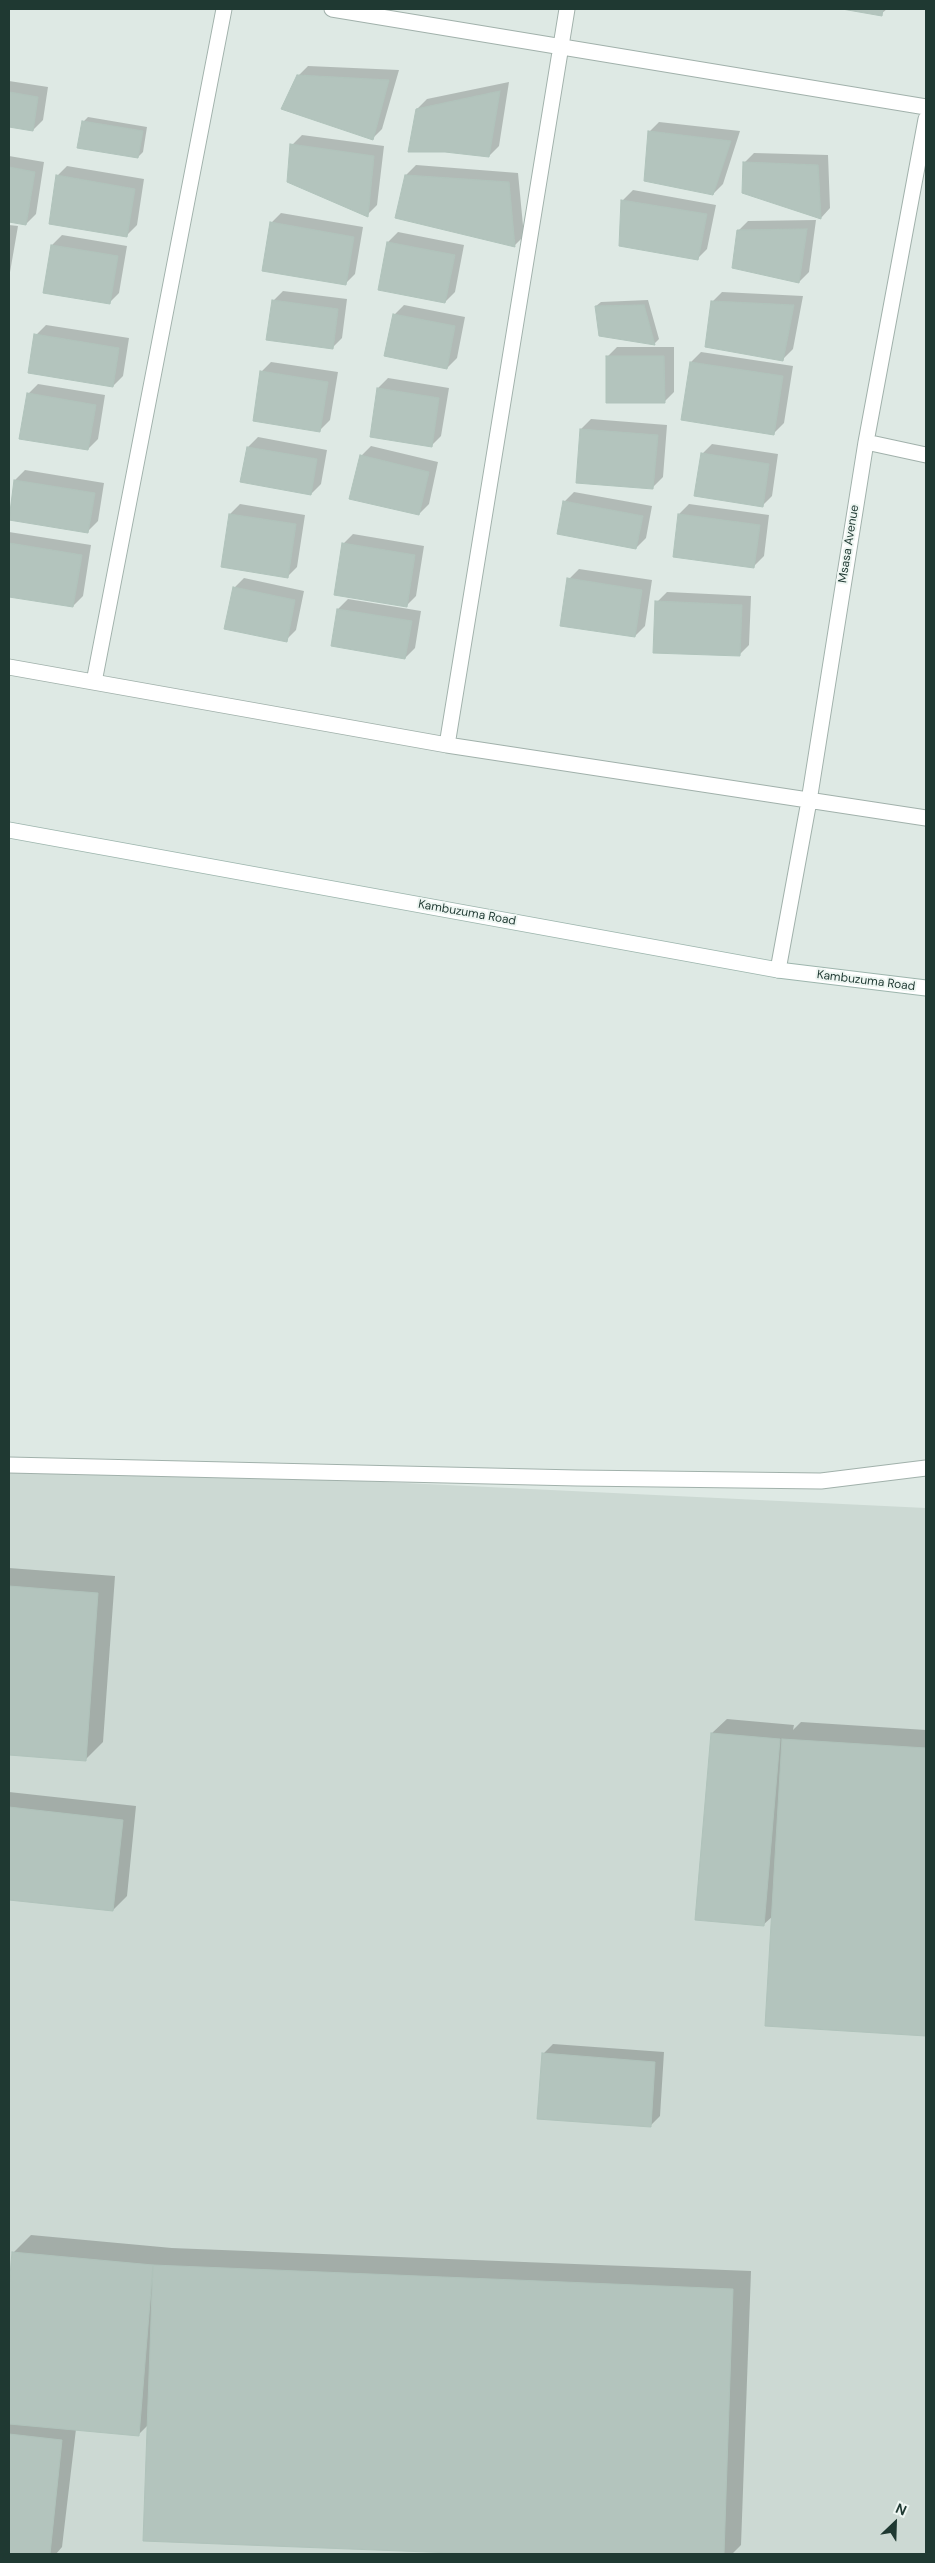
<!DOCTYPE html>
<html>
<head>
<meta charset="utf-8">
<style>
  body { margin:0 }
  #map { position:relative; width:935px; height:2563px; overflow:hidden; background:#dee9e4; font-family:"DM Sans",sans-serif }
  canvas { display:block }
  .frame { position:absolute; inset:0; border:10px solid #1f3932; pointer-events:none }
  .north { position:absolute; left:870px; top:2498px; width:50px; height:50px; -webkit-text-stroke:4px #eef6f2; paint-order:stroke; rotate:24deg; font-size:14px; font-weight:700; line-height:20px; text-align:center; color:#1f3932 }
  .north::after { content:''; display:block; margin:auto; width:18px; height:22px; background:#1f3932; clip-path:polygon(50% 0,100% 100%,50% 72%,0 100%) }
</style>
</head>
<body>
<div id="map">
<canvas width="935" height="2563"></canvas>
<div class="frame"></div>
<div class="north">N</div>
</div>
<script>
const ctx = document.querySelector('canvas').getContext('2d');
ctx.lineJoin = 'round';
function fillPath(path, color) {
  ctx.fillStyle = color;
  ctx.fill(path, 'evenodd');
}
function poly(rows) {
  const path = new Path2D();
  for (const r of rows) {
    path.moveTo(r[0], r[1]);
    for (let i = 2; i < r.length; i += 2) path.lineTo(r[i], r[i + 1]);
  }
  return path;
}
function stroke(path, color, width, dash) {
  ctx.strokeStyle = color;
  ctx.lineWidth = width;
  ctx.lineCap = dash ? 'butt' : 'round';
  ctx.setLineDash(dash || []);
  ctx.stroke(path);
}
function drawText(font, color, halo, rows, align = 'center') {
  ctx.font = font + ' "DM Sans",sans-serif';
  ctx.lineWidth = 4;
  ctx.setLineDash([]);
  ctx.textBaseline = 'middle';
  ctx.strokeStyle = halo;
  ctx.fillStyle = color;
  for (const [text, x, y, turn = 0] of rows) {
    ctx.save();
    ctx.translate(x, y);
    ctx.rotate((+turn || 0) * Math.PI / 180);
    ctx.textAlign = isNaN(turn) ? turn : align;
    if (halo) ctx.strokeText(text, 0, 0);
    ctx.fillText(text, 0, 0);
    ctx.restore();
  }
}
fillPath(poly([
  [9,1464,926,1508,926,2554,9,2554]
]), '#ccd9d3');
fillPath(poly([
  [850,9,887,9,881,14],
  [308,66,399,70,382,129,372,139,298,76],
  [9,81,48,87,43,120,33,130,9,126],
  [509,82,499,146,489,156,417,109,427,99],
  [88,117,147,127,143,152,138,157,83,122],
  [659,122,740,131,723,184,713,194,649,132],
  [302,135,384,146,377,205,367,215,292,145],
  [754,153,828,155,830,208,821,218,744,163],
  [9,156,44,162,36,214,26,224,9,221],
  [416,165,518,173,524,236,514,246,406,175],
  [67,166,144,179,137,225,127,235,57,176],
  [633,190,716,205,707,249,697,259,621,245,623,200],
  [281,213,363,227,355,274,345,284,271,223],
  [816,220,809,272,799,282,738,231,748,221],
  [9,225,18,226,9,278],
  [398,232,464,245,455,292,445,302,388,242],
  [62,235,127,246,119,293,109,303,52,245],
  [283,291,347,299,342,338,332,348,273,301],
  [722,292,803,296,793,349,783,359,712,302],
  [648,300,659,339,654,344,596,306,601,302],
  [404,305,465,317,457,358,447,368,394,315],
  [46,325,129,338,123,376,113,386,36,335],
  [617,347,674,347,674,392,664,402,607,357],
  [701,352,793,366,784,423,774,433,691,362],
  [271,362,338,372,330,420,320,430,261,372],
  [388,378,449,388,441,436,431,446,378,388],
  [38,384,105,395,98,439,88,449,28,394],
  [591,419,667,425,663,477,653,487,577,482,581,429],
  [258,437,327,450,321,484,311,494,248,447],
  [712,444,778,454,772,496,762,506,702,454],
  [371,446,438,462,429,504,419,514,361,456],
  [25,470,104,483,98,521,88,531,9,519,15,480],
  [574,492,652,506,646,538,636,548,564,502],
  [240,504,305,515,297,567,287,577,230,514],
  [689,504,769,515,764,556,754,566,679,514],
  [9,532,91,545,83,596,73,606,9,595],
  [353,534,424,546,416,596,406,606,343,544],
  [579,569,652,580,645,626,635,636,569,579],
  [244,578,304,591,296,630,286,640,234,588],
  [667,592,751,596,749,645,739,655,657,602],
  [348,599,421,611,415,648,405,658,332,645,338,609],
  [9,1568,115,1576,103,1742,85,1760,9,1753],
  [727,1719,794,1725,793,1730,801,1722,926,1730,926,2034,766,2024,773,1916,763,1925,712,1733],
  [9,1792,136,1806,127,1896,113,1910,9,1899],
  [553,2044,664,2052,660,2116,650,2126,543,2054],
  [31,2235,172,2248,751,2271,741,2545,732,2554,510,2554,145,2539,149,2424,138,2435,76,2429,62,2547,56,2554,9,2554,9,2297,13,2253]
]), '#0003');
const building = poly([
  [842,9,883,9,882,16,842,9],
  [297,75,389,80,373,140,281,109,297,75],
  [500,91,489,157,445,152,408,152,416,109,500,91],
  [9,92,38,97,33,131,9,127,9,92],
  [82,121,143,131,138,158,77,148,82,121],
  [648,131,731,141,713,195,644,181,648,131],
  [290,144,374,156,368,217,287,182,290,144],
  [743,162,818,165,821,219,742,193,743,162],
  [9,167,35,172,26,225,9,222,9,167],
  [56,175,135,189,127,237,49,224,56,175],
  [405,175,509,182,515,247,395,218,405,175],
  [621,200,707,214,698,260,619,246,621,200],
  [270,222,354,237,346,285,262,271,270,222],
  [807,229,799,283,732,268,737,230,807,229],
  [387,242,455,255,445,303,378,290,387,242],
  [51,245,118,256,110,304,43,293,51,245],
  [272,300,338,309,333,349,266,340,272,300],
  [711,301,794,305,783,361,705,347,711,301],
  [644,305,655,345,599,336,595,306,644,305],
  [393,314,455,326,447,369,384,356,393,314],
  [34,334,119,348,113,387,28,373,34,334],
  [606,356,664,356,665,403,606,403,606,356],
  [690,362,783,376,774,435,681,420,690,362],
  [260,371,328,382,320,432,253,421,260,371],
  [377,388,439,398,432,447,370,437,377,388],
  [27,393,96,405,88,450,19,439,27,393],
  [580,429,658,435,653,489,576,483,580,429],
  [247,447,317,459,311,495,240,482,247,447],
  [701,453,769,464,763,507,694,496,701,453],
  [360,455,429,472,419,515,349,499,360,455],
  [14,480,95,493,88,533,9,520,14,480],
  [563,501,643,516,636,549,557,534,563,501],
  [229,514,296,524,288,578,221,567,229,514],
  [678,514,760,525,754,568,673,557,678,514],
  [9,543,82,555,73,607,9,597,9,543],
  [342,543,415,555,407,607,334,595,342,543],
  [567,578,642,590,635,637,560,626,567,578],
  [233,587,295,600,287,642,224,629,233,587],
  [655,601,742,605,740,656,653,653,655,601],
  [337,609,412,621,405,659,331,646,337,609],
  [9,1586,98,1593,86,1761,9,1755,9,1586],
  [711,1733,780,1739,764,1926,695,1920,711,1733],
  [782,1739,926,1748,926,2036,765,2026,782,1739],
  [9,1807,123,1820,113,1911,9,1900,9,1807],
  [542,2053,655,2062,651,2127,537,2119,542,2053],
  [12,2252,153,2265,139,2436,9,2424,9,2288,12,2252],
  [153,2265,733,2289,724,2554,479,2554,143,2541,153,2265],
  [9,2434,62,2440,50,2554,9,2554,9,2434]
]);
fillPath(building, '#b3c4bd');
stroke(building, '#b0c3bb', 1);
const minor = poly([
  [332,9,926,107],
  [866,442,926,455],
  [9,667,447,745,926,818],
  [94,682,224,9],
  [447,745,567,9],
  [778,970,809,801,866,442,926,119],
  [9,1465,577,1478,821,1481,926,1468]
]);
const secondary = poly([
  [9,830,778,970,926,988]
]);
stroke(minor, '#a1b1ab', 17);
stroke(secondary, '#9db5ad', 17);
stroke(minor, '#fff', 15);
stroke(secondary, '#fff', 15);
drawText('12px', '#1f3932', '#eef6f2', [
  ["Msasa Avenue",849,544,-81],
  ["Kambuzuma Road",467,913,10],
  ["Kambuzuma Road",866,981,7]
]);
</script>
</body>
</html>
